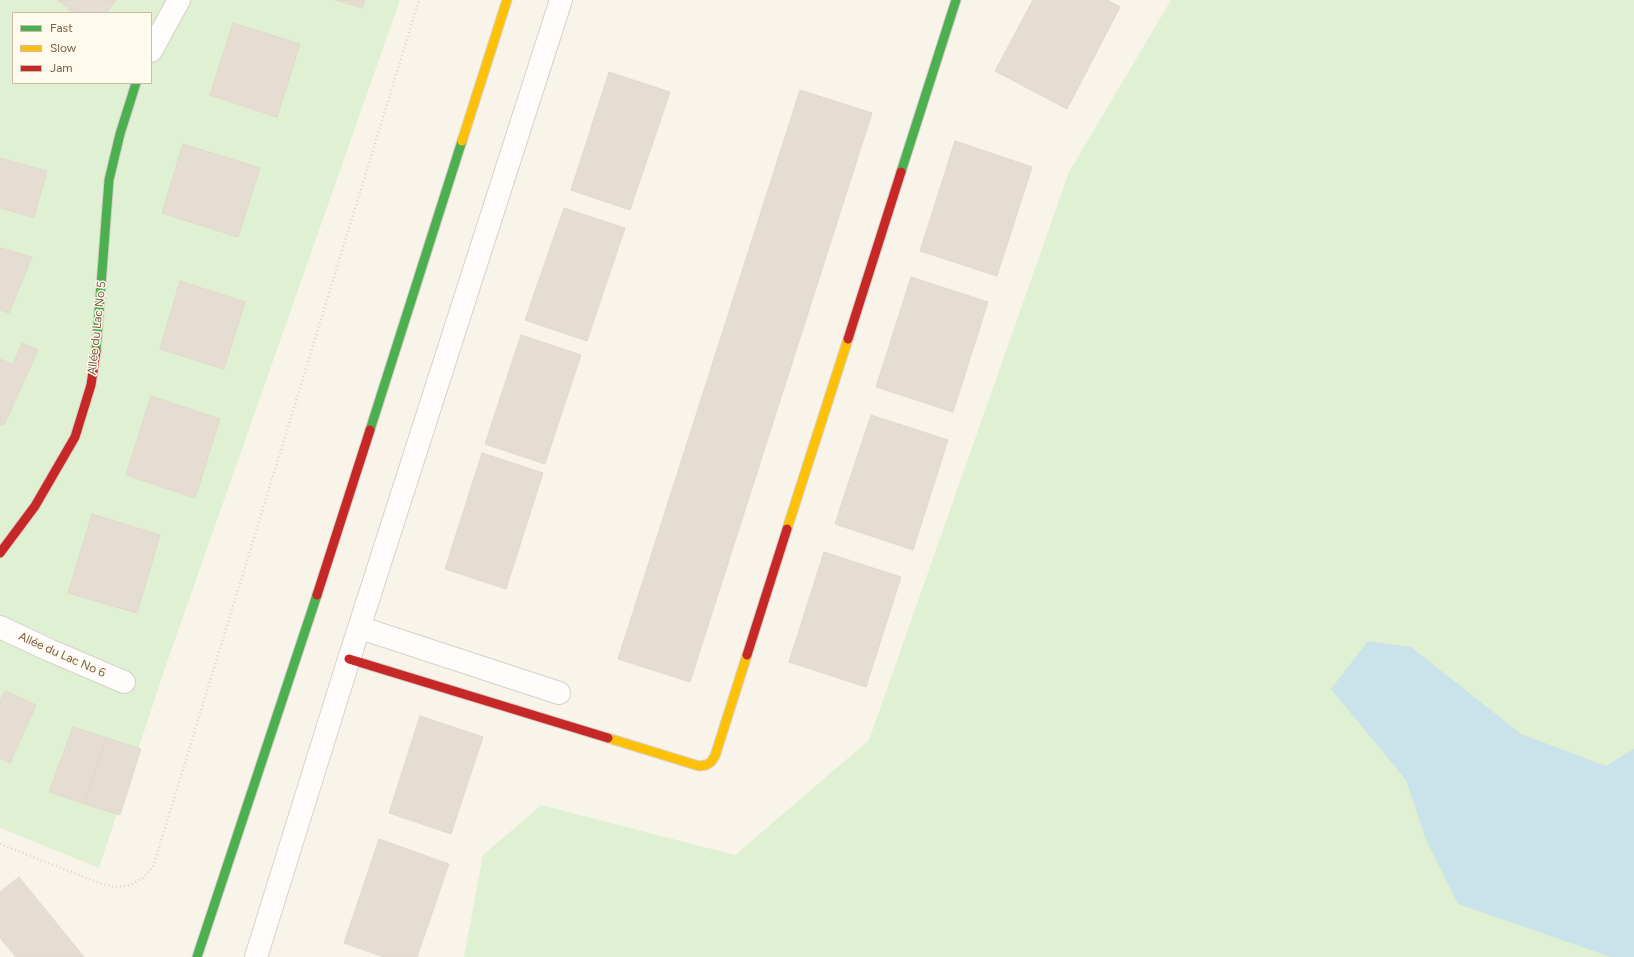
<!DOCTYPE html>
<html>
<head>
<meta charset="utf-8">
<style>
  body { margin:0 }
  #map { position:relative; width:1634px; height:957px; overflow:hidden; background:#f8f4ea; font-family:Figtree,sans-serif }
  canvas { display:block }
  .legend { position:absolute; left:12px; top:12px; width:140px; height:72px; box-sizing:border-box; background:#fffaec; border:1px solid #c9bcaa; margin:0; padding:5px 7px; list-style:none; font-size:12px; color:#796047 }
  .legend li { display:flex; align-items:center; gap:8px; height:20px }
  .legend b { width:20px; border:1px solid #c9bcaa }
</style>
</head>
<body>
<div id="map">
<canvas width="1634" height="957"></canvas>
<ul class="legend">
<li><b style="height:5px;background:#4caf50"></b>Fast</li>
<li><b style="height:5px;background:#ffc107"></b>Slow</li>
<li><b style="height:5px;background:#c62828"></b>Jam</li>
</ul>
</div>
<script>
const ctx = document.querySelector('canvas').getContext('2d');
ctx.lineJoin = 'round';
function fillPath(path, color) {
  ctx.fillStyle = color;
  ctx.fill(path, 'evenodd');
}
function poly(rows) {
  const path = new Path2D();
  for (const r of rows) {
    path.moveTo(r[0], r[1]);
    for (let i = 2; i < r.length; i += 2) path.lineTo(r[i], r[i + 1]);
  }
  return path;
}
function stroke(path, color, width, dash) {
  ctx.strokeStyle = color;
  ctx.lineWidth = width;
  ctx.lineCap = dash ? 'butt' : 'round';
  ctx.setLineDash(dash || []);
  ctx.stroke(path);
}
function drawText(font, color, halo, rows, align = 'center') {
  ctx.font = font + ' Figtree,sans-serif';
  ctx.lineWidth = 3;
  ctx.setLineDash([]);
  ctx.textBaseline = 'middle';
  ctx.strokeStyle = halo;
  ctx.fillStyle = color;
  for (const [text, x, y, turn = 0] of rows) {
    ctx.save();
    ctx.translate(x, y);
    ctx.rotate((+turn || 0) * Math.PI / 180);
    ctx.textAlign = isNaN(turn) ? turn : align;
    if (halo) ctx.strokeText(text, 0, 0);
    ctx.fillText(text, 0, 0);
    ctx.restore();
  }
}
fillPath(poly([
  [0,0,400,0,165,668,99,868,0,828],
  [13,13,151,13,151,83,13,83],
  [1171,0,1634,0,1634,957,464,957,483,855,541,805,735,855,869,740,1069,172]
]), '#e0f0d3');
fillPath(poly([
  [1368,641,1411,647,1521,734,1606,766,1634,749,1634,957,1611,957,1458,904,1425,837,1406,780,1331,689]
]), '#cae2e9');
const building = poly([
  [58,0,116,0,106,13,74,13,58,0],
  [335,0,365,0,363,8,335,0],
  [1033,0,1107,0,1120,7,1067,109,995,71,1033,0],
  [233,23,300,44,277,117,210,95,233,23],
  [609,72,670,92,630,210,571,190,609,72],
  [800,90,872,113,690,682,618,659,800,90],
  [955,141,1032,167,997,276,920,251,955,141],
  [183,144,260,168,238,237,162,213,183,144],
  [0,158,47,171,34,218,0,208,0,158],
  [564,208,625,228,587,341,525,320,564,208],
  [0,248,32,257,9,313,0,310,0,248],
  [911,277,988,302,953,412,876,387,911,277],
  [180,281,245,302,224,369,160,349,180,281],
  [521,335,581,355,545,464,485,444,521,335],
  [22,343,38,350,4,425,0,424,0,359,13,365,22,343],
  [151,396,220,419,195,498,126,475,151,396],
  [871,415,948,440,913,550,835,524,871,415],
  [482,453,543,473,506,589,445,569,482,453],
  [92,514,160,535,137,613,68,593,92,514],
  [824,552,901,577,866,687,789,662,824,552],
  [5,691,36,705,10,763,0,758,0,701,5,691],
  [420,716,483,737,451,834,389,813,420,716],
  [73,727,107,738,85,804,49,792,73,727],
  [107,738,141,749,120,815,85,804,107,738],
  [379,839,449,864,417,957,384,957,344,943,379,839],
  [19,877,84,957,16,957,0,938,0,892,19,877]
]);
fillPath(building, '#e5ddd1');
stroke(building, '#e1d8cc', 1);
const street = poly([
  [151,51,179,0],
  [0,627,49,650,124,682],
  [361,628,559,693],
  [256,957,349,659,561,0]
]);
const fast = poly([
  [901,172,956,0],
  [96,351,109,180,120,134,136,83],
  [370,430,462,141],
  [197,957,317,595]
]);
const slow = poly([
  [462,141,507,0],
  [787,529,848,339],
  [608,738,699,766,706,765,711,762,715,756,747,655]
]);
const jam = poly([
  [848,339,901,172],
  [0,553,35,506,75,437,91,385,96,351],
  [317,595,370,430],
  [747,655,787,529],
  [349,659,608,738]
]);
stroke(street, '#d7d1c8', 24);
stroke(fast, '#d8d1c8', 11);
stroke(slow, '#d8d1c8', 11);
stroke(jam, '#d8d1c8', 11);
stroke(poly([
  [0,844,102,884,116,887,130,885,143,878,153,867,419,0]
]), '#dbd4cc', 2.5, [1, 3]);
stroke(street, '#fefdfc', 22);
stroke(fast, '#4caf50', 9);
stroke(slow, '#ffc107', 9);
stroke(jam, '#c62828', 9);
drawText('12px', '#796047', '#fffaec', [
  ["Allée du Lac No 5",97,328,-84],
  ["Allée du Lac No 6",62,655,24]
]);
</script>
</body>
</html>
